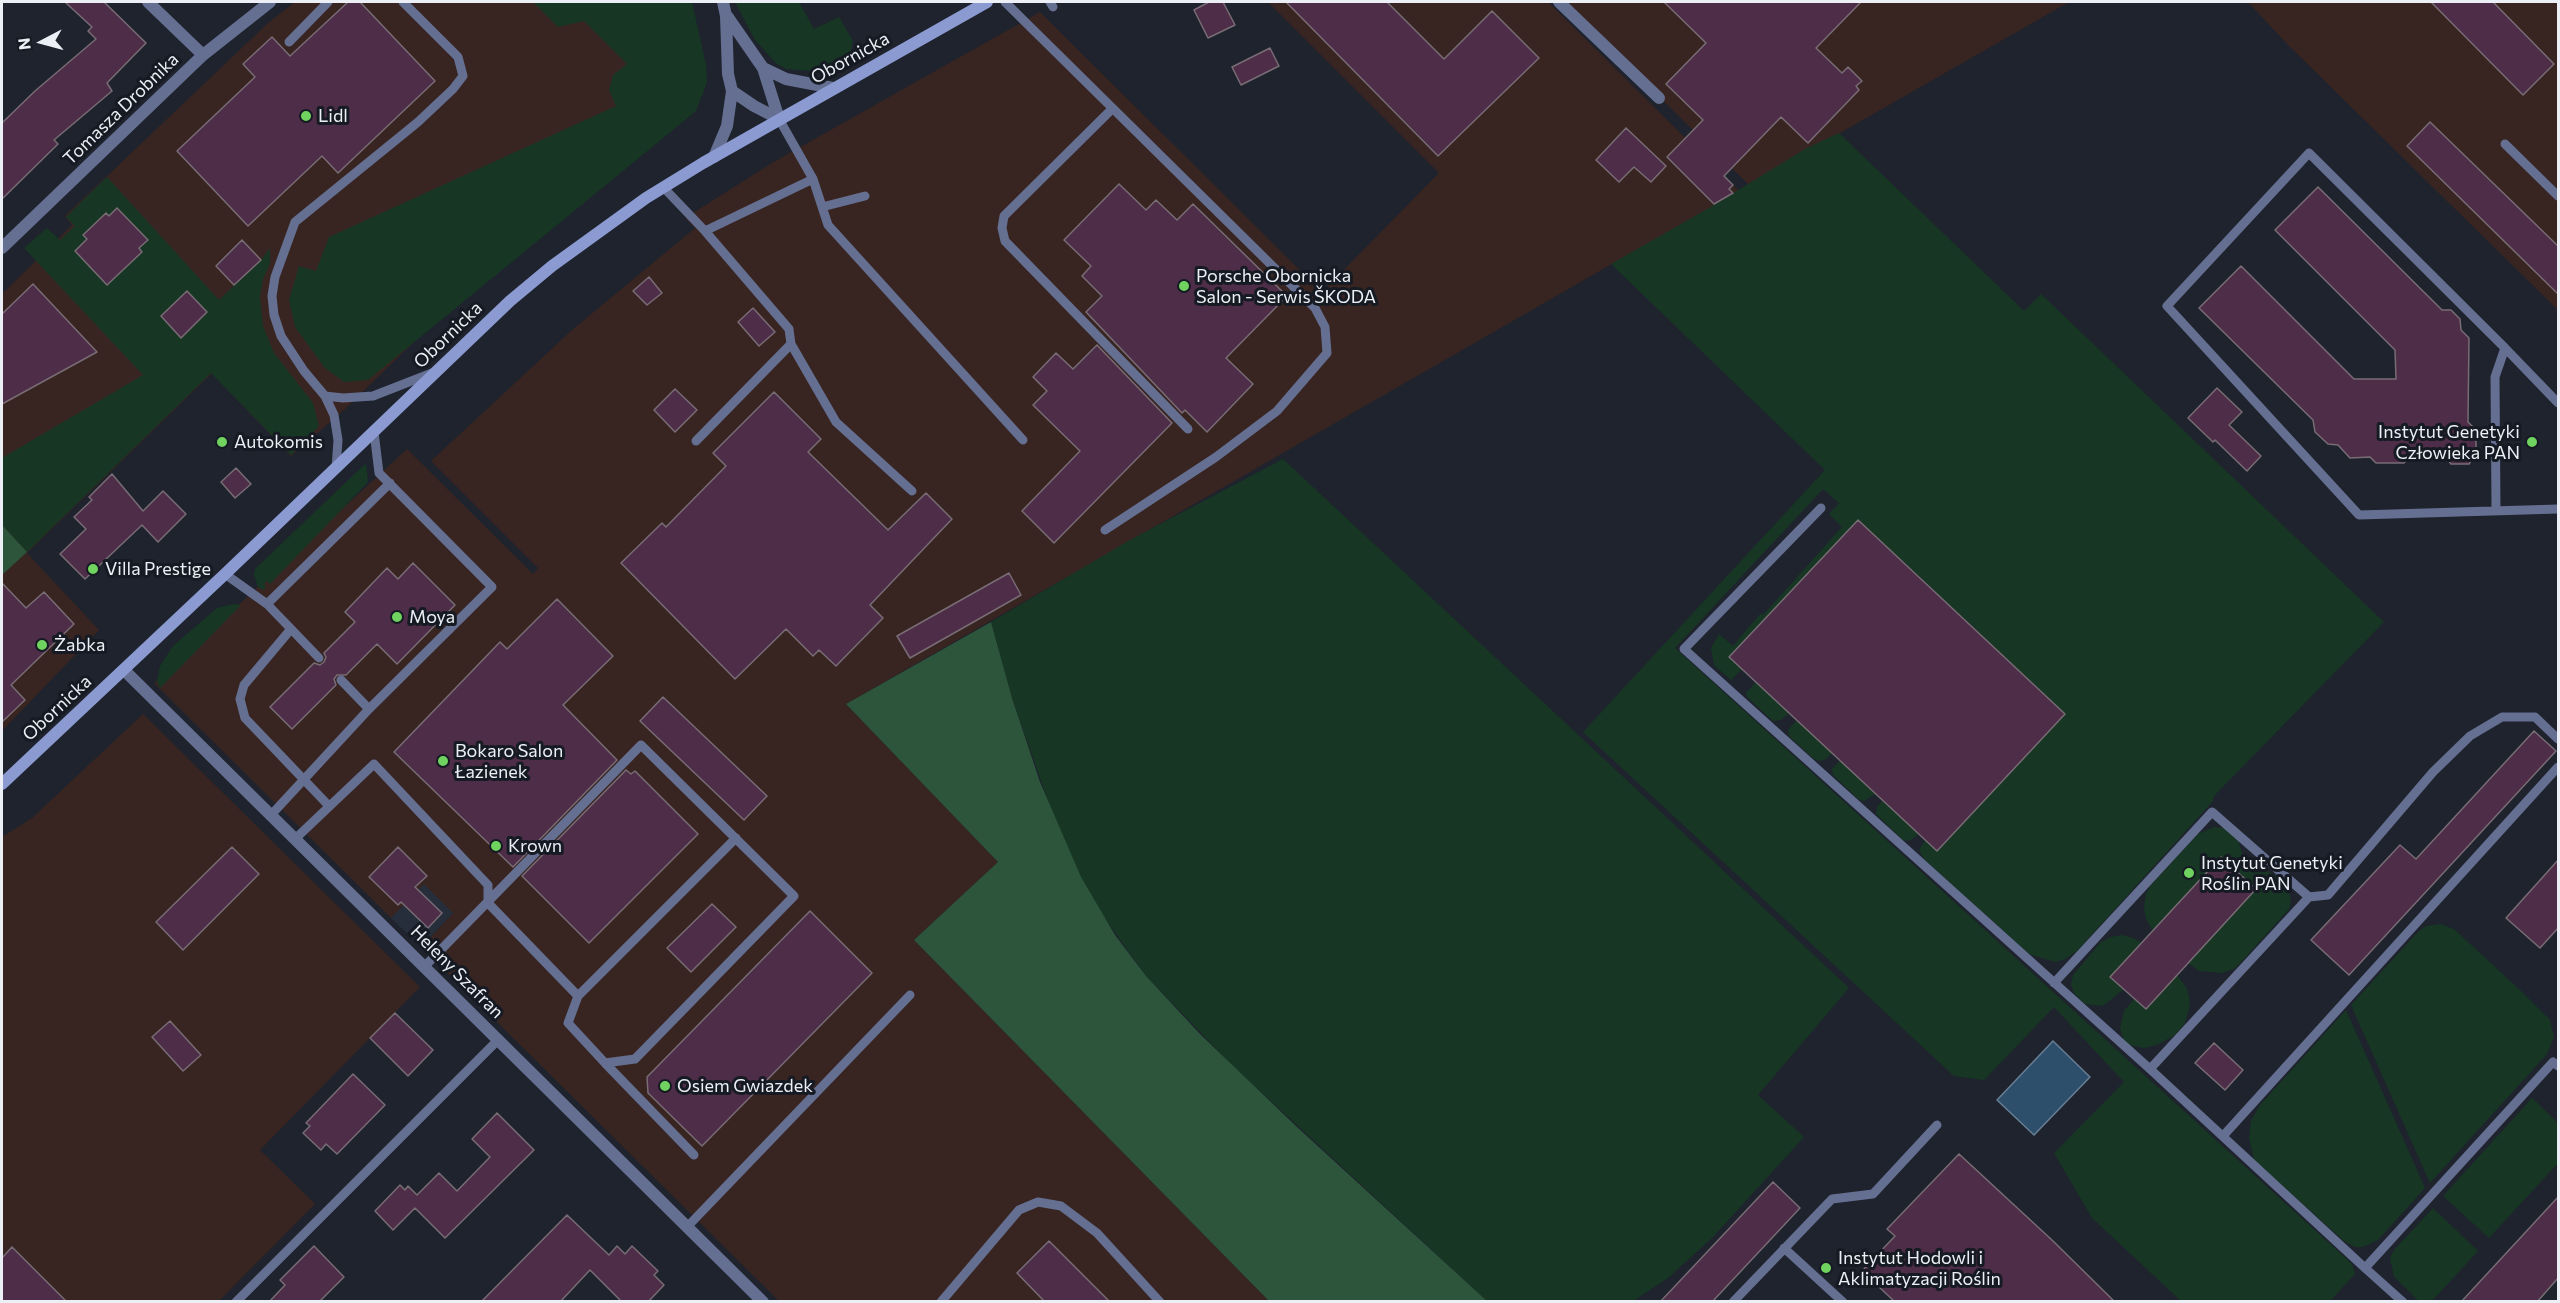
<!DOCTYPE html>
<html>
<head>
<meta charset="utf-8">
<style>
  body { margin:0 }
  #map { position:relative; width:2560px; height:1303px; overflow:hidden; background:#1e232d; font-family:Commissioner,sans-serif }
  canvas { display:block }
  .frame { position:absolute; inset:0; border:3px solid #eceff6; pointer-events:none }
  .north { position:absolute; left:12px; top:12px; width:60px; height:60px; -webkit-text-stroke:4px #151a23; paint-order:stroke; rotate:264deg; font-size:16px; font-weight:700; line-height:24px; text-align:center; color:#eceff6 }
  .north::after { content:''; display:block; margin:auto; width:21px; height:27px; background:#eceff6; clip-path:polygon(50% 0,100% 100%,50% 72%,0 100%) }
</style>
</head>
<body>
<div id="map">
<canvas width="2560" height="1303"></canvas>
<div class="frame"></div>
<div class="north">N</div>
</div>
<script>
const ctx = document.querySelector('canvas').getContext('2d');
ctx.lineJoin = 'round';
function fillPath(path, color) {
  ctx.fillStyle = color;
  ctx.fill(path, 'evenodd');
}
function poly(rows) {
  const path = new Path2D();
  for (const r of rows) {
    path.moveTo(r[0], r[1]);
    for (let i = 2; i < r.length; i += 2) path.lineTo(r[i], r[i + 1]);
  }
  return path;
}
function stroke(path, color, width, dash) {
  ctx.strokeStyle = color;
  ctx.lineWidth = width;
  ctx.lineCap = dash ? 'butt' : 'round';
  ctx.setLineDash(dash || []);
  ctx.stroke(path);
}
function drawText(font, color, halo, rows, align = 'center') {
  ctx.font = font + ' Commissioner,sans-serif';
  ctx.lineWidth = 6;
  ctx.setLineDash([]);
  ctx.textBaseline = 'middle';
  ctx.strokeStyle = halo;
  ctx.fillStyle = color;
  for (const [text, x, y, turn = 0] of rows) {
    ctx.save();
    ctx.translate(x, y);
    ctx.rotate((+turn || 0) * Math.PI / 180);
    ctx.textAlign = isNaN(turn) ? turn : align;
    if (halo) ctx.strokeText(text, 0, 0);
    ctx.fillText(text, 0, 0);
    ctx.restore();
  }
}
fillPath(poly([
  [295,2,574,2,685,118,493,265,344,410,291,456,212,373,27,553,99,630,2,731,2,294,72,225,65,216,268,23],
  [1268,2,1548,2,1739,191,846,704,998,862,914,940,1269,1301,779,1301,421,947,453,913,424,885,391,918,154,683,407,449,533,574,538,568,431,461,572,330,695,228,685,218,772,163,1040,12,1322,292,1439,173],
  [1562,2,2069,2,1749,185],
  [2248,2,2558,2,2558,310,2288,45],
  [143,714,420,987,260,1150,315,1204,219,1301,2,1302,2,837,32,818]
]), '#382521');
fillPath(poly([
  [424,884,453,913,421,947,391,918]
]), '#262e3c');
fillPath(poly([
  [533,2,692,2,706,65,707,83,696,111,368,380,344,382,325,368,295,327,289,300,299,266,316,271,329,237,616,106,609,90,613,75,627,64,584,21,558,27],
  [735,2,799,2,814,29,839,17,853,41,851,51,824,67,811,71,786,69,777,64,755,40],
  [1839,133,2024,311,2041,294,2384,622,2214,796,2213,801,2076,952,2065,959,2055,962,2029,954,1924,859,1919,850,1925,840,1937,851,2065,714,2033,683,1904,820,1919,834,1909,841,1903,840,1876,814,1877,807,1882,801,1894,811,2021,673,1989,642,1860,780,1875,794,1864,801,1859,800,1833,775,1832,769,1841,760,1852,770,1978,631,1945,601,1819,740,1832,753,1826,759,1820,761,1814,759,1789,736,1788,730,1797,720,1808,730,1935,591,1902,560,1774,699,1789,713,1781,720,1773,721,1747,697,1746,693,1756,682,1763,689,1742,669,1731,680,1714,665,1711,648,1719,634,1733,646,1760,614,1763,615,1842,527,1829,514,1839,503,1823,489,1675,648,2352,1264,2355,1274,2330,1301,2181,1301,2092,1218,2054,1153,2124,1082,2054,1007,1984,1080,1954,1076,1583,732,1825,470,1611,264,1709,208,1805,149],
  [107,177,219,300,261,260,270,248,270,263,263,279,260,297,263,326,274,353,313,403,319,426,291,455,211,373,27,552,2,525,2,458,143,375,24,248,47,228,60,240,75,226,66,217],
  [1283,459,1849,988,1758,1095,1804,1137,1713,1237,1668,1278,1633,1301,1487,1301,1232,1065,1146,976,1094,903,1080,877,1051,809,1012,698,991,622,1128,541],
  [366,463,368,482,270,584,267,581,264,583,266,587,263,590,258,587,254,574,255,569],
  [234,604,241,605,160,688,157,682,160,666,173,646,217,608],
  [2214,827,2224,828,2238,840,2242,853,2240,861,2253,873,2267,871,2281,878,2287,886,2291,900,2289,909,2244,959,2234,969,2221,973,2199,971,2188,963,2255,889,2153,931,2146,919,2144,907,2146,894,2151,885,2198,834],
  [2440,924,2454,929,2521,991,2550,1020,2554,1037,2547,1054,2430,1183,2351,1005,2419,931,2426,926],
  [2122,935,2133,938,2142,943,2111,978,2124,989,2103,1006,2085,1004,2074,993,2071,985,2073,975,2101,942,2111,937],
  [2177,975,2186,987,2189,996,2190,1005,2185,1023,2175,1035,2157,1045,2144,1048,2129,1045,2123,1038,2120,1028,2124,1011,2134,999,2146,1009],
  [2346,1010,2425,1188,2378,1240,2363,1247,2355,1247,2344,1241,2254,1160,2249,1138,2251,1121,2260,1105],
  [2532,1098,2558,1123,2558,1163,2489,1238,2443,1196],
  [2433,1208,2478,1251,2432,1301,2419,1301,2394,1277,2390,1258,2394,1250]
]), '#173724');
fillPath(poly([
  [2,525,27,552,2,575],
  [991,622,1012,698,1040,782,1081,877,1115,935,1146,976,1200,1034,1297,1127,1487,1301,1269,1301,914,940,998,862,846,704]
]), '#2c553c');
const water = poly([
  [2053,1041,2090,1077,2034,1135,1997,1100,2053,1041]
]);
fillPath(water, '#2e4f6c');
stroke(water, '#677f95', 1.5);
const building = poly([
  [65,2,104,2,146,43,107,83,112,91,54,140,58,144,2,199,2,123,35,91,96,39,88,31,92,27,65,2],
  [348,2,360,2,435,81,338,173,322,156,248,226,177,151,255,77,243,64,272,37,290,56,348,2],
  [1209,2,1223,2,1235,25,1208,38,1194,10,1209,2],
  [1286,2,1387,2,1444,59,1492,11,1539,58,1438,156,1286,2],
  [1664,2,1861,2,1816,48,1842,73,1848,67,1862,81,1856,86,1859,90,1808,143,1781,117,1724,176,1733,185,1729,189,1733,193,1714,204,1667,157,1703,120,1666,84,1706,43,1664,2],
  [2431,2,2493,2,2554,64,2523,95,2431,2],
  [1270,48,1279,66,1241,85,1232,67,1270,48],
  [2430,122,2559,247,2559,295,2407,146,2430,122],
  [1626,128,1666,166,1651,182,1634,167,1619,182,1596,160,1626,128],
  [1119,184,1146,210,1156,200,1177,220,1193,204,1287,296,1226,358,1253,384,1207,432,1185,410,1182,413,1086,312,1102,296,1082,276,1091,266,1064,240,1119,184],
  [2318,187,2442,310,2451,310,2460,319,2461,330,2469,338,2468,422,2476,430,2476,453,2469,464,2451,464,2445,456,2410,456,2404,463,2376,463,2370,457,2350,458,2338,445,2328,444,2315,432,2313,420,2199,308,2241,266,2354,379,2396,379,2395,350,2275,230,2318,187],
  [117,208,148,240,139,248,142,252,107,285,75,251,87,239,83,235,106,213,109,216,117,208],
  [242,240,261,260,234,285,216,266,242,240],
  [649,277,662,293,647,305,633,291,649,277],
  [33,284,97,352,2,404,2,314,33,284],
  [187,291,207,312,181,338,161,316,187,291],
  [753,308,775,332,759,346,738,322,753,308],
  [1097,345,1172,423,1054,543,1022,511,1080,451,1033,405,1047,391,1033,377,1056,353,1073,369,1097,345],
  [2217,388,2242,412,2229,425,2261,456,2247,471,2215,440,2213,442,2188,418,2217,388],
  [675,389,697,410,675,432,654,410,675,389],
  [774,392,821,439,808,452,888,530,926,493,952,519,870,605,883,618,836,666,819,650,813,656,786,629,735,679,621,563,662,523,666,527,726,466,713,453,774,392],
  [236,468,251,484,235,498,221,482,236,468],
  [112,474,143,511,163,491,186,514,158,542,142,525,85,579,60,554,86,529,74,517,92,500,89,497,112,474],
  [1858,520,2065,714,1937,851,1729,657,1858,520],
  [413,563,455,605,397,664,377,644,346,675,337,675,334,679,336,685,292,729,270,707,314,663,320,665,324,662,326,657,324,653,355,622,345,612,387,568,398,579,413,563],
  [1009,573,1021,595,910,658,897,636,1009,573],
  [2,583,26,608,44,592,74,624,11,685,25,700,2,722,2,583],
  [557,599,613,656,563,705,617,760,513,867,394,752,500,642,507,649,557,599],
  [663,697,767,796,744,820,640,721,663,697],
  [2534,731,2556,751,2349,975,2311,940,2400,845,2416,859,2534,731],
  [626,770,631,774,635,771,698,834,589,943,522,876,626,770],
  [232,847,259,874,183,950,156,922,232,847],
  [398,847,427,876,415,887,442,913,428,928,401,902,398,905,369,877,398,847],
  [2221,857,2256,889,2146,1009,2110,977,2221,857],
  [2559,859,2559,927,2540,948,2506,918,2559,859],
  [712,904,736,927,691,972,667,948,712,904],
  [810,911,872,973,702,1146,648,1093,647,1077,810,911],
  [395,1013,433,1050,408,1076,370,1038,395,1013],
  [170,1021,201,1055,183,1071,152,1037,170,1021],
  [2214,1043,2243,1070,2225,1090,2195,1063,2214,1043],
  [353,1074,385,1105,337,1154,326,1144,321,1150,303,1133,310,1126,306,1123,353,1074],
  [497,1113,534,1150,445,1238,415,1208,393,1230,375,1211,400,1185,405,1190,408,1186,417,1195,439,1173,457,1191,490,1157,472,1139,497,1113],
  [1959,1154,2053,1241,2115,1302,1895,1302,1862,1271,1895,1236,1887,1229,1959,1154],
  [1773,1182,1800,1208,1712,1302,1660,1302,1773,1182],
  [2559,1196,2559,1277,2537,1302,2461,1302,2559,1196],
  [567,1215,609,1255,617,1246,625,1254,632,1246,658,1271,654,1275,664,1285,648,1302,622,1302,590,1270,560,1302,481,1302,567,1215],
  [1049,1241,1110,1302,1045,1302,1017,1273,1049,1241],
  [314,1246,344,1277,319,1302,269,1302,285,1285,280,1280,314,1246],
  [12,1247,67,1302,2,1302,2,1258,12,1247]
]);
fillPath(building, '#4d2d47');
stroke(building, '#786c75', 1.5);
stroke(poly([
  [1005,2,1315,308,1325,327,1327,353,1277,411,1216,457,1105,530],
  [1050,2,1053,7],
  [289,42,328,2],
  [1112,109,1004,216,1002,228,1005,241,1188,429],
  [779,119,813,179,828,225,1023,440],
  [2505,144,2558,196],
  [664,188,705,231,789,329,791,344,836,422,912,491],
  [822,207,865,196],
  [705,231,813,179],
  [2505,348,2309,153,2167,306,2359,515,2558,509],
  [325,396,343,398,373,396,432,373],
  [696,441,791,344],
  [336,468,338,440,334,415,325,396,304,371,281,336,274,315,272,296,275,277,295,222,418,122,453,89,463,76,458,57,403,2],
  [1821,508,1684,649,2150,1069,2365,1268],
  [2496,511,2495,377,2505,348,2558,403],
  [225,574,267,604,319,658],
  [267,604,390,483],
  [291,629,244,685,240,699,245,718,329,806],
  [341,680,369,709,492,587,379,473,374,432],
  [271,815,369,709],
  [295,839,374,764,488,885,488,903,578,996],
  [2309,897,2328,895,2433,772,2470,736,2502,717,2535,717,2558,739],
  [425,966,641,745,794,896,635,1059,605,1063,568,1023,578,996,736,838],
  [2054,983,2212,812,2309,897,2150,1069],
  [605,1063,694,1155],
  [2223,1136,2558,767],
  [688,1226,910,995],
  [1784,1248,1843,1302],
  [236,1302,499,1039],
  [941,1302,1019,1210,1038,1202,1061,1206,1097,1233,1160,1302],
  [1733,1302,1832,1199,1873,1194,1937,1125],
  [2403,1302,2365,1268,2553,1062,2558,1066]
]), '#656f91', 9);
stroke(poly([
  [148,2,203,55],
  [1559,2,1659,98],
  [2,248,203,55,270,2],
  [124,670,763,1302]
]), '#656f91', 12);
stroke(poly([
  [727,16,763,68,786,79,833,88],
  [763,68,779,119],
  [732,91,754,106,779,119],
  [714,157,727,126,732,91,728,74,726,16,723,2]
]), '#656f91', 12);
stroke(poly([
  [2,784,225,574,510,301,552,266,646,198,703,163,987,2]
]), '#8b9ad1', 12);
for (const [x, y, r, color] of [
  [306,116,6,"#70d35f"],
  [1184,286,6,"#70d35f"],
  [222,442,6,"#70d35f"],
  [2532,442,6,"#70d35f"],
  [93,569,6,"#70d35f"],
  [397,617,6,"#70d35f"],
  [42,645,6,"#70d35f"],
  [443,761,6,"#70d35f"],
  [496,846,6,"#70d35f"],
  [2189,873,6,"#70d35f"],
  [665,1086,6,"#70d35f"],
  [1826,1268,6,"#70d35f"]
]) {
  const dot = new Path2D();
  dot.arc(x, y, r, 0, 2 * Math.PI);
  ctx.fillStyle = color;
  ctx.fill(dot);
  stroke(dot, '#151a23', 2);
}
drawText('18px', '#eceff6', '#151a23', [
  ["Obornicka",850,58,-29],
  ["Tomasza Drobnika",121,109,-44],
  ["Obornicka",448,335,-44],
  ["Obornicka",57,708,-43],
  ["Heleny Szafran",457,972,45]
]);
drawText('18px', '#eceff6', '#151a23', [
  ["Lidl",318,116],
  ["Porsche Obornicka",1196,276],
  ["Salon - Serwis ŠKODA",1196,297],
  ["Instytut Genetyki",2520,432,"right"],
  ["Człowieka PAN",2520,453,"right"],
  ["Autokomis",234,442],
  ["Villa Prestige",105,569],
  ["Moya",409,617],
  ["Żabka",54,645],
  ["Bokaro Salon",455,751],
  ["Łazienek",455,772],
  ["Krown",508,846],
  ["Instytut Genetyki",2201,863],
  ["Roślin PAN",2201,884],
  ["Osiem Gwiazdek",677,1086],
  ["Instytut Hodowli i",1838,1258],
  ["Aklimatyzacji Roślin",1838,1279]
], 'left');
</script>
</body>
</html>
